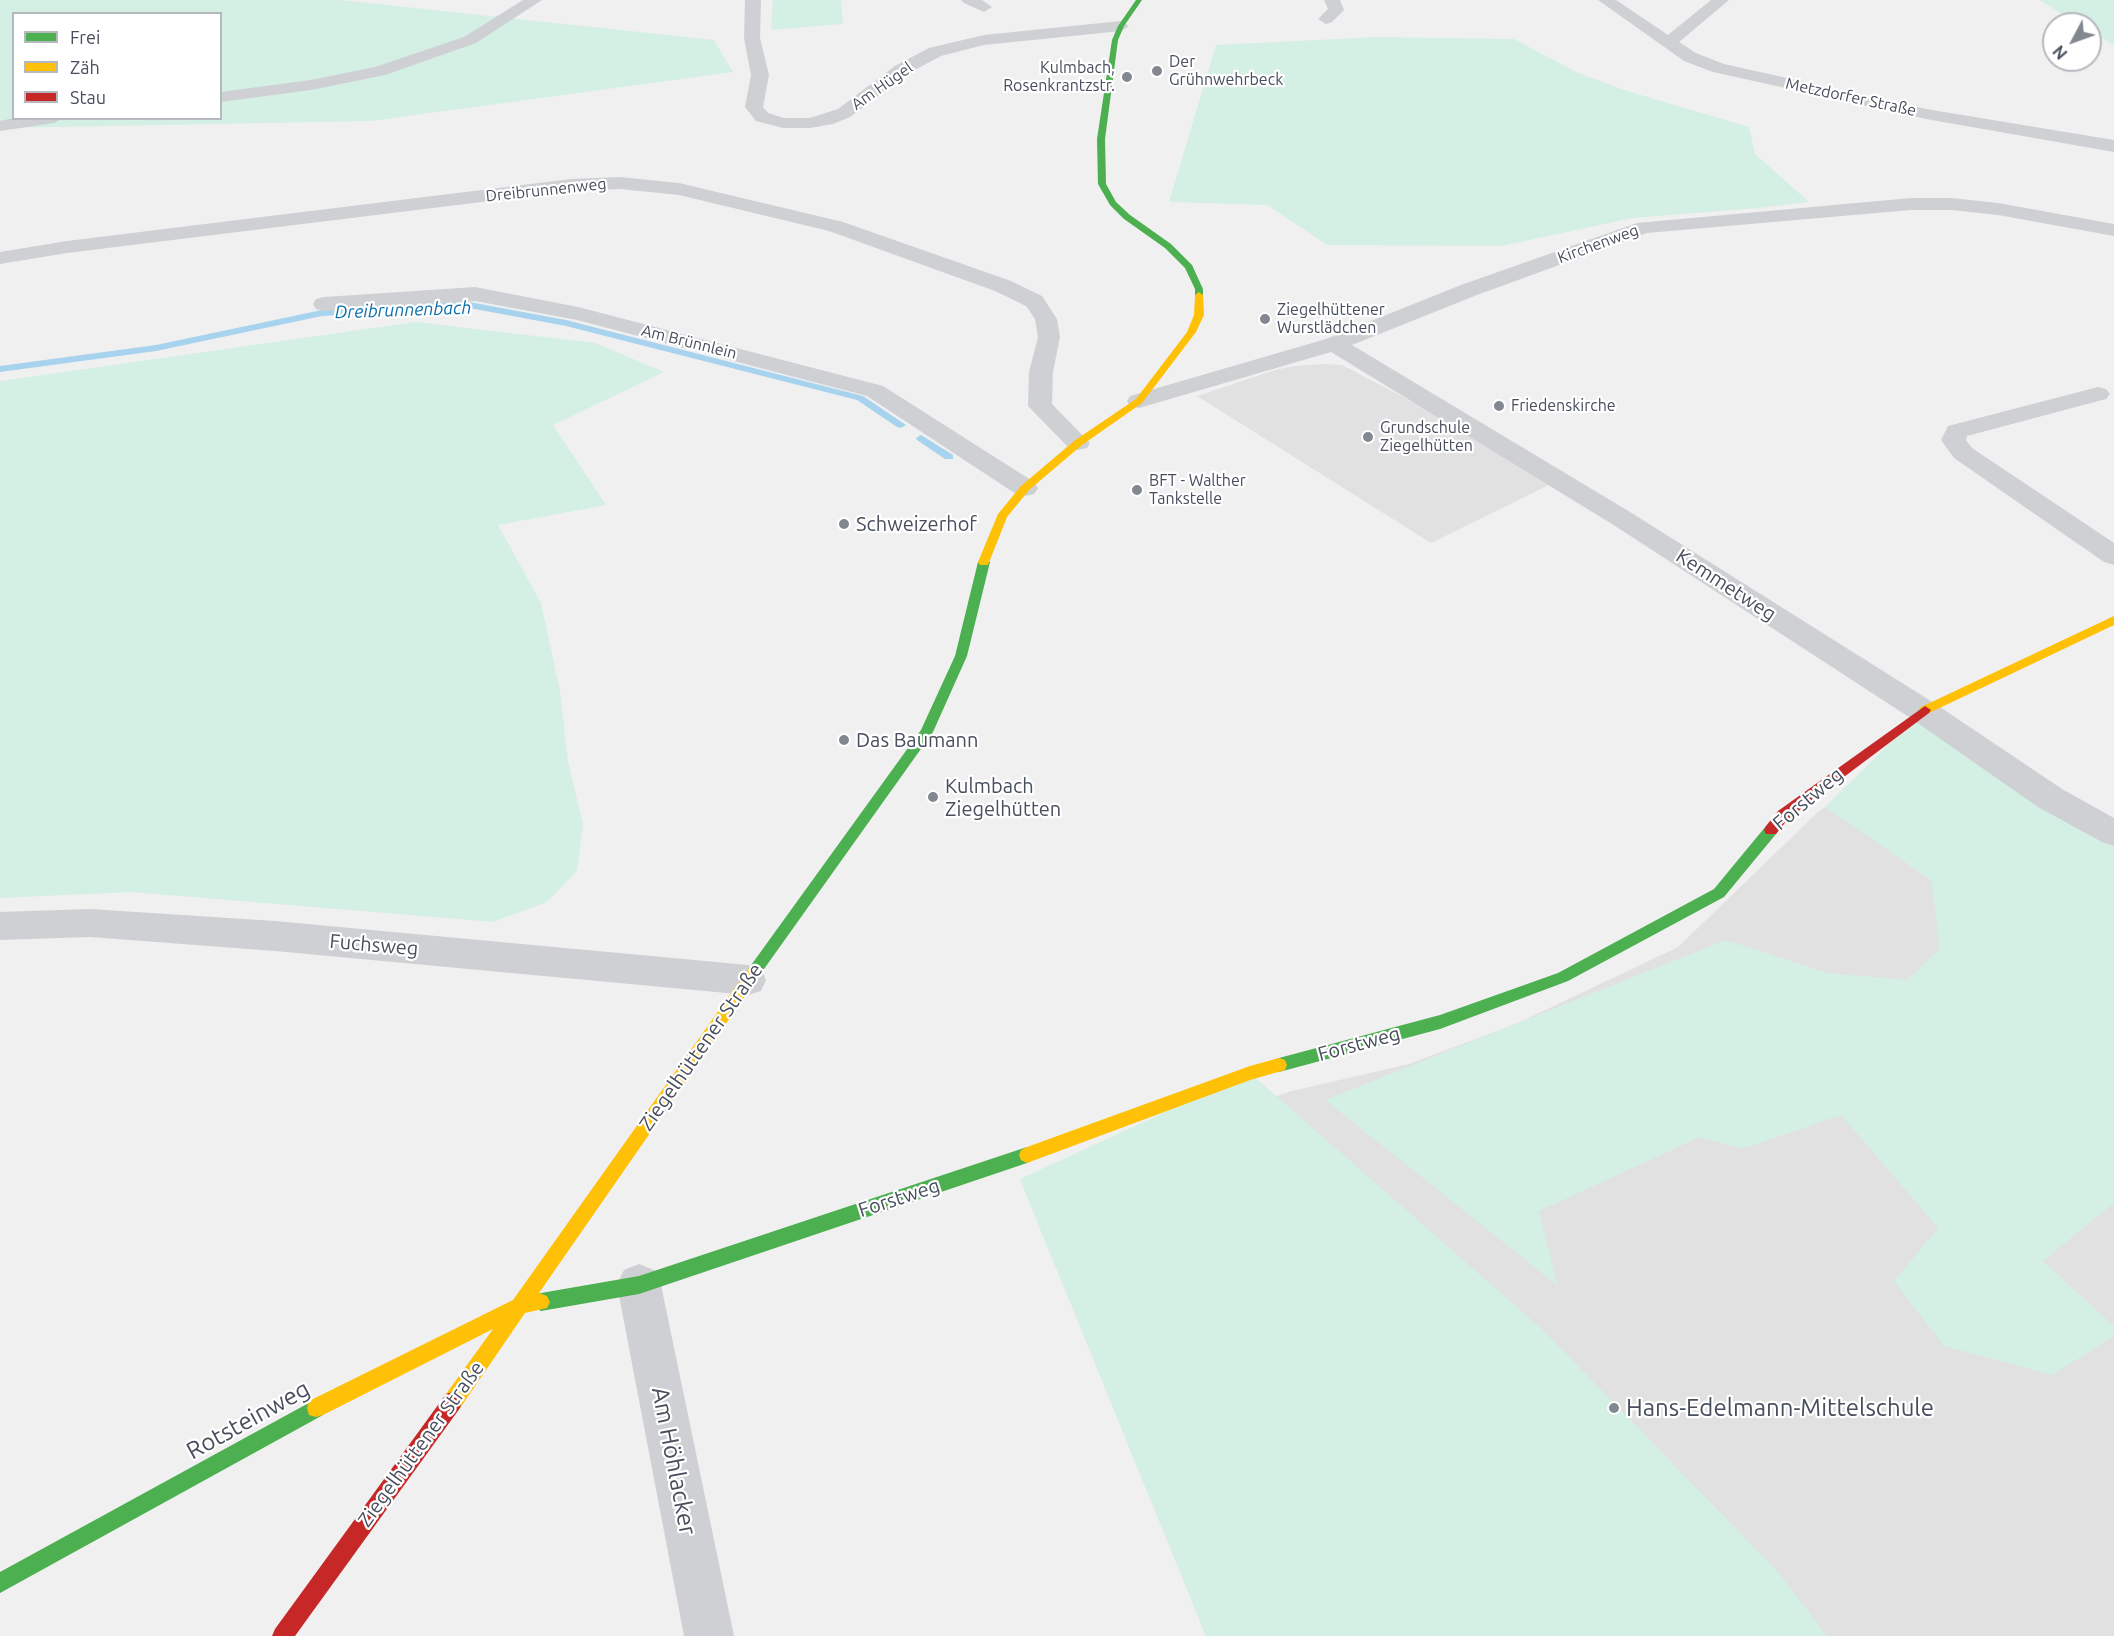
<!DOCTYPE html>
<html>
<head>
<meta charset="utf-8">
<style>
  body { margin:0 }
  #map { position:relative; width:2114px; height:1636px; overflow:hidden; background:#f0f0f0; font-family:Ubuntu,sans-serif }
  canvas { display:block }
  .legend { position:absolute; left:12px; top:12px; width:210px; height:108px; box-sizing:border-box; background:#fff; border:2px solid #b5b8be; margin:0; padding:8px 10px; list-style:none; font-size:18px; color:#474e5d }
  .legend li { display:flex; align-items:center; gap:12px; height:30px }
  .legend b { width:30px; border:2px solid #b5b8be }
  .north { position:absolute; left:2042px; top:12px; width:60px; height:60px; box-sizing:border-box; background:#fff; border:2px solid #b5b8be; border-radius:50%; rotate:229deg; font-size:16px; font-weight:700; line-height:24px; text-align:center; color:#474e5d }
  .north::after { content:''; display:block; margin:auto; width:21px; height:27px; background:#828790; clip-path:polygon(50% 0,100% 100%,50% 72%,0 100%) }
</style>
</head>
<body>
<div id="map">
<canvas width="2114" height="1636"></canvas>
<ul class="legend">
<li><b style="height:8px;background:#4caf50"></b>Frei</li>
<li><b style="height:8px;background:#ffc107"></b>Zäh</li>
<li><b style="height:8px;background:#c62828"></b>Stau</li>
</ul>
<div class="north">N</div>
</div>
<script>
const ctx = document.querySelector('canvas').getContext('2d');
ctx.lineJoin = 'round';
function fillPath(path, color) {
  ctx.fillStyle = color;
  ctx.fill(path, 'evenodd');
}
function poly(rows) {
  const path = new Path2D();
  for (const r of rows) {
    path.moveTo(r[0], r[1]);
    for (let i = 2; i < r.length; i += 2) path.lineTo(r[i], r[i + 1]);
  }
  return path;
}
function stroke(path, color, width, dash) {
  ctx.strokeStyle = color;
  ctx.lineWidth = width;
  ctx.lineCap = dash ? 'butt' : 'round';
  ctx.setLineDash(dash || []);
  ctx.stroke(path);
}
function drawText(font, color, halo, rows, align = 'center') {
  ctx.font = font + ' Ubuntu,sans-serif';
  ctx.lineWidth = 4.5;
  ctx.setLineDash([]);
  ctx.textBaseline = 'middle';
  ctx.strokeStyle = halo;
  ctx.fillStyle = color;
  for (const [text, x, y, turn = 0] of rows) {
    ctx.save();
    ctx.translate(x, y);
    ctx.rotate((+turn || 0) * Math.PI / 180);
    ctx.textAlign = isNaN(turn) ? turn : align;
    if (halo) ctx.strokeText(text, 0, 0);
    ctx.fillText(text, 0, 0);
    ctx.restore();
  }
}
fillPath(poly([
  [1325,364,1342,365,1424,408,1549,485,1431,543,1197,396,1275,370,1294,366],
  [1893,754,2114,848,2114,1636,1206,1636,1020,1179,1292,1091,1409,1064,1518,1023,1678,947,1816,814]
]), '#e2e1e2');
fillPath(poly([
  [0,0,340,0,714,40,733,72,371,121,0,128],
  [14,14,220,14,220,118,14,118],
  [773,0,841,0,843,24,771,30],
  [2039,0,2114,0,2114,45,2090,31,2090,24,2079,24],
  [1376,37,1514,39,1578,73,1627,91,1749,127,1755,154,1809,202,1758,208,1633,218,1501,246,1327,245,1267,205,1169,202,1216,45],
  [416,322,595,343,664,372,553,425,606,505,498,525,541,603,560,691,568,762,583,824,577,871,547,902,493,922,132,892,0,898,0,381],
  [1923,711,2114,823,2114,1203,2043,1261,2114,1326,2114,1336,2052,1375,1944,1346,1894,1281,1938,1228,1841,1115,1742,1149,1700,1137,1539,1211,1558,1286,1325,1100,1726,940,1827,973,1907,980,1940,949,1931,880,1825,807],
  [1250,1073,1543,1330,1778,1572,1827,1636,1206,1636,1020,1179]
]), '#d4efe3');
fillPath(poly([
  [464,301,566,320,863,396,906,425,901,428,897,427,857,400,566,326,464,307,322,316,156,351,0,372,0,366,156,345,322,310,464,301],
  [921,435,953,455,953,459,945,459,917,440,916,438,921,435]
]), '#a8d3ee');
fillPath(poly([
  [523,0,542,0,476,43,385,75,311,90,220,102,220,92,311,80,375,67,464,37,523,0],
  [745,0,761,0,760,38,769,75,763,107,768,113,784,118,810,118,838,109,895,66,929,48,984,35,1121,21,1129,26,1121,31,984,45,941,56,907,74,850,117,833,124,810,128,783,128,756,121,745,107,751,75,744,38,745,0],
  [961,0,982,0,992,7,984,12,964,3,961,0],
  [1324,0,1340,0,1344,10,1332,22,1326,24,1318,19,1328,9,1324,0],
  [1598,0,1616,0,1668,35,1711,0,1729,0,1679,42,1696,53,1724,64,1926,109,2114,140,2114,152,1926,119,1713,72,1684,61,1598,0],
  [14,118,63,118,54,123,0,131,0,121,14,118],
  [620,177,679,183,843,222,1011,281,1042,296,1057,319,1060,337,1053,372,1052,404,1090,443,1087,448,1078,450,1069,448,1028,406,1029,372,1038,337,1035,319,1026,306,995,291,829,231,679,195,620,189,571,191,67,253,0,264,0,252,67,241,571,179,620,177],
  [1911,198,1951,198,1998,203,2114,224,2114,236,1998,215,1951,210,1911,210,1647,233,1477,295,1352,345,1630,512,1934,703,2062,789,2114,818,2114,846,2102,842,2038,807,1912,719,1612,524,1331,352,1139,408,1130,406,1127,401,1130,396,1326,339,1461,285,1637,223,1911,198],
  [475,287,578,307,883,386,1034,482,1038,488,1034,494,1025,496,1016,494,867,396,577,320,475,301,324,311,316,309,313,304,316,299,324,297,475,287],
  [2098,387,2106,389,2110,394,2106,399,1967,436,1966,440,1972,448,2114,543,2114,565,2104,562,1954,458,1941,440,1948,426,2098,387],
  [90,909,275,921,748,965,761,969,766,980,761,991,748,995,275,951,90,937,0,940,0,912,90,909],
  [639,1264,654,1270,661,1285,734,1636,684,1636,617,1285,624,1270,639,1264]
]), '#ced0d3');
fillPath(poly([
  [1136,0,1142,0,1124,26,1118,40,1105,139,1106,184,1116,202,1130,215,1171,244,1192,265,1203,289,1203,295,1199,298,1195,295,1195,289,1185,268,1165,248,1124,219,1110,205,1098,184,1097,139,1112,40,1118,26,1136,0],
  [984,558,990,562,967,656,933,732,759,976,754,978,749,976,747,972,749,968,921,730,955,656,978,562,984,558],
  [1771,825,1776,826,1778,830,1776,834,1724,897,1568,981,1440,1029,1279,1072,1273,1070,1271,1065,1273,1060,1279,1058,1440,1015,1558,973,1714,889,1766,826,1771,825],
  [1027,1147,1033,1150,1035,1155,1033,1160,1027,1163,639,1294,541,1311,535,1308,532,1302,535,1296,541,1293,639,1276,1027,1147],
  [316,1399,323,1401,325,1408,323,1415,0,1593,0,1572,316,1399]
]), '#4caf50');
fillPath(poly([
  [1199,292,1203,295,1204,315,1196,332,1142,403,1082,445,1029,490,1007,517,988,565,980,565,978,562,998,514,1021,486,1074,441,1136,399,1187,332,1194,315,1195,295,1199,292],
  [2114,616,2114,625,1929,713,1925,714,1919,710,1921,707,2114,616],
  [754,966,759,968,761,972,759,976,539,1293,547,1296,550,1302,547,1308,525,1313,460,1408,453,1410,446,1408,444,1401,446,1394,493,1329,323,1415,316,1417,309,1415,307,1408,309,1401,513,1300,749,968,754,966],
  [1279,1058,1285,1060,1287,1065,1285,1070,1250,1080,1027,1163,1021,1160,1019,1155,1021,1150,1027,1147,1250,1066,1279,1058]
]), '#ffc107');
fillPath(poly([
  [1925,706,1931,710,1929,713,1788,819,1776,834,1766,834,1764,830,1766,826,1778,811,1925,706],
  [453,1392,460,1394,462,1401,460,1408,295,1636,272,1636,275,1629,446,1394,453,1392]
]), '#c62828');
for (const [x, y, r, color] of [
  [1157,71,6,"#828790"],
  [1127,77,6,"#828790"],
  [1265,319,6,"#828790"],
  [1499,406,6,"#828790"],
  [1368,437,6,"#828790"],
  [1137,490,6,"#828790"],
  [844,524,6,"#828790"],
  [844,740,6,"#828790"],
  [933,797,6,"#828790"],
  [1614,1408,6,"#828790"]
]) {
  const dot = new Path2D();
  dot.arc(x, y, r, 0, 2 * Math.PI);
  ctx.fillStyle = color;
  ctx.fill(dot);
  stroke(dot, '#fff', 2);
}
drawText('16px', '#474e5d', '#fff', [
  ["Der",1169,62],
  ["Grühnwehrbeck",1169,80],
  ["Kulmbach,",1115,68,"right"],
  ["Rosenkrantzstr.",1115,86,"right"],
  ["Ziegelhüttener",1277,310],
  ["Wurstlädchen",1277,328],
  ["Friedenskirche",1511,406],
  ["Grundschule",1380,428],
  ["Ziegelhütten",1380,446],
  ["BFT - Walther",1149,481],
  ["Tankstelle",1149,499]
], 'left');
drawText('16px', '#474e5d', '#fff', [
  ["Am Hügel",882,86,-35],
  ["Metzdorfer Straße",1851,97,12],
  ["Dreibrunnenweg",546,190,-6],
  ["Kirchenweg",1598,244,-20],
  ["Am Brünnlein",689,342,14]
]);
drawText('italic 18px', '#0b6eab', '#fff', [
  ["Dreibrunnenbach",403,310,-2]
]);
drawText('20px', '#474e5d', '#fff', [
  ["Schweizerhof",856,524],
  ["Das Baumann",856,740],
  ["Kulmbach",945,786],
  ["Ziegelhütten",945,809]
], 'left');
drawText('20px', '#474e5d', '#fff', [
  ["Kemmetweg",1726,585,33],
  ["Forstweg",1808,799,-40],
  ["Fuchsweg",374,945,5],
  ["Forstweg",1359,1044,-15],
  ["Ziegelhüttener Straße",701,1047,-55],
  ["Forstweg",899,1198,-18],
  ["Ziegelhüttener Straße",421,1444,-54]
]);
drawText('24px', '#474e5d', '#fff', [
  ["Hans-Edelmann-Mittelschule",1626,1408]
], 'left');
drawText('24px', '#474e5d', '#fff', [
  ["Rotsteinweg",248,1420,-29],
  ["Am Höhlacker",674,1461,79]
]);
</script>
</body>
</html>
